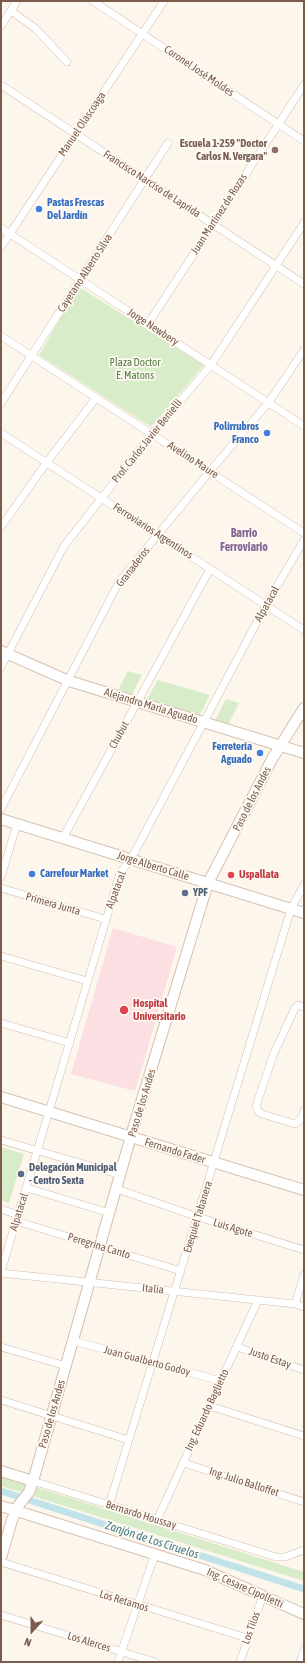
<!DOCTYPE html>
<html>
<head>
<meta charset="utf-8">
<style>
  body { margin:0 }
  #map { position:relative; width:305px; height:1663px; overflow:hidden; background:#fdf6ec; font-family:"Asap Condensed",sans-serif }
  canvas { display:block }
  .frame { position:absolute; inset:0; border:2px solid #7a5c4d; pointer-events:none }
  .north { position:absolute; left:12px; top:1611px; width:40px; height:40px; -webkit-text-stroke:3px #fffaf3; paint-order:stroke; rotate:201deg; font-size:11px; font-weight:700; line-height:16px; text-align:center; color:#7a5c4d }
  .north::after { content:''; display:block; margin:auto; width:14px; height:18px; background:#7a5c4d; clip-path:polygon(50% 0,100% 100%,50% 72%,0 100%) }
</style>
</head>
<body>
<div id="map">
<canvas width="305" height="1663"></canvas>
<div class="frame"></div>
<div class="north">N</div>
</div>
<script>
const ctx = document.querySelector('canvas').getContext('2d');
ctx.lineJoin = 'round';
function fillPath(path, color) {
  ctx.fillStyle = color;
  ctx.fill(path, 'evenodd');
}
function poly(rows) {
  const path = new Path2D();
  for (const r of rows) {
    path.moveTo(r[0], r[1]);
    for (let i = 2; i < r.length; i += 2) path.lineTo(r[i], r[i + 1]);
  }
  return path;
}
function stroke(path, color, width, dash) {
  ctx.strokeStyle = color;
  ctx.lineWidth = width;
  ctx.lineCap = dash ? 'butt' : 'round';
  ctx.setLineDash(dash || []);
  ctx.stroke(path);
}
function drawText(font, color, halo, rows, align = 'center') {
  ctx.font = font + ' "Asap Condensed",sans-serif';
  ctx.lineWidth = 3.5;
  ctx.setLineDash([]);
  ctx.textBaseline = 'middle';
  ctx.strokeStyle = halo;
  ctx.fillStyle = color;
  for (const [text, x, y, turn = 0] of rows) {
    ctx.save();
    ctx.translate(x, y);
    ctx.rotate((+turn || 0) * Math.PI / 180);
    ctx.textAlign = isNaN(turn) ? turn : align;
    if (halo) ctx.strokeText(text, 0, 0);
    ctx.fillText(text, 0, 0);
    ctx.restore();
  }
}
fillPath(poly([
  [113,928,177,947,135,1091,71,1074]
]), '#fbdfe3');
fillPath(poly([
  [79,287,204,365,151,427,39,355],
  [128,671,142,675,132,694,118,690],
  [158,680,210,695,199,716,147,699],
  [226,699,239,703,228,725,215,721],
  [1,1147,24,1154,9,1203,1,1200],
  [1,1476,304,1572,304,1581,1,1486]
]), '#d8ecc9');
stroke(poly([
  [1,1491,304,1589]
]), '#bfe3e8', 7);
const street = poly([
  [93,1,304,141],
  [11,11,35,28,67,62],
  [1,26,17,1],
  [1,85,304,284],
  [1,228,304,426],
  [1,247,164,1],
  [148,324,304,85],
  [1,336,304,533],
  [1,403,168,143],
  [1,433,304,630],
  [1,527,47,462,96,398],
  [1,667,64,546,152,434,211,365,304,223],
  [1,809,119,582,210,471,269,402,304,350],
  [63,838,210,569],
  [1,877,17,824],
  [1,888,105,919],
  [1,956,87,981],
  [304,1007,298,1005,295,1008,274,1053,256,1106,258,1111,262,1114,295,1124,302,1118,304,1111],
  [1,1023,70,1043],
  [1,1140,121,1175],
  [27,1188,110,1213],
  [117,1189,198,1217,304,1250],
  [1,1209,18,1215],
  [16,1221,181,1271],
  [1,1272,120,873,131,859,266,605,304,540],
  [1,1273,295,1304,304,1307],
  [295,1304,304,1275],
  [74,1341,221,1381],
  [1,1347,66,1366],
  [237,1347,304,1370],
  [1,1400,129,1440],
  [210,1406,304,1436],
  [184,1463,304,1502],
  [33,1481,276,1557,285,1557,304,1550],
  [109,1505,291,909,304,885],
  [157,1520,258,1300],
  [1,1562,247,1638],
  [1,1615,155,1662],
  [118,1662,155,1554],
  [240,1662,263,1595],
  [300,1662,304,1650]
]);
const secondary = poly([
  [1,651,69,681,304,753],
  [1,819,304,913],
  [1,1097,304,1190],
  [1,1471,33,1481],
  [1,1506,205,1570,304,1614],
  [1,1558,12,1520,18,1506,29,1492,33,1481,133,1129,208,883,272,759,304,708]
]);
stroke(street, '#d1beb0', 8);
stroke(secondary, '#d6c0b0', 12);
stroke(street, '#fff', 7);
stroke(secondary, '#fff', 10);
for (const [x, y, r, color] of [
  [275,150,4,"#8d6e63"],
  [39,209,4,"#3f7fe0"],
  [267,433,4,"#3f7fe0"],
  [260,753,4,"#3f7fe0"],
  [32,874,4,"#3f7fe0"],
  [231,875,4,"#e0444e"],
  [185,893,4,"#5c6f8a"],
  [124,1010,5,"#e0444e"],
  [21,1174,4,"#5c6f8a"]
]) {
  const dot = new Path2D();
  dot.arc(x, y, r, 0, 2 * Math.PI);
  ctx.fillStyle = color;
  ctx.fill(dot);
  stroke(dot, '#fffaf3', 1.5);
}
drawText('11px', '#7a5c4d', '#fffaf3', [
  ["Coronel José Moldes",199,71,34],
  ["Manuel Olascoaga",82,124,-56],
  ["Francisco Narciso de Laprida",152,184,33],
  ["Juan Martínez de Rozas",219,214,-57],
  ["Cayetano Alberto Silva",85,273,-57],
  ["Jorge Newbery",153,327,33],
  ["Prof. Carlos Javier Benielli",147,441,-51],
  ["Avelino Maure",193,460,33],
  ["Ferroviarios Argentinos",153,531,33],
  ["Granaderos",133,567,-52],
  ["Alpatacal",267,604,-61],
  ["Alejandro María Aguado",151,706,17],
  ["Chubut",119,735,-62],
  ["Paso de los Andes",252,799,-63],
  ["Jorge Alberto Calle",153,866,17],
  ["Alpatacal",116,890,-70],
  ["Primera Junta",53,904,16],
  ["Paso de los Andes",142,1103,-73],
  ["Fernando Fader",175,1151,17],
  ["Alpatacal",19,1212,-73],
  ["Exequiel Tabanera",198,1217,-73],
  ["Luis Agote",233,1228,17],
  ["Peregrina Canto",99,1246,17],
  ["Italia",153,1289,6],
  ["Justo Estay",270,1358,19],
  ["Juan Gualberto Godoy",147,1361,15],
  ["Ing. Eduardo Baglietto",207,1410,-65],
  ["Paso de los Andes",52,1414,-74],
  ["Ing. Julio Balloffet",244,1482,18],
  ["Bernardo Houssay",141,1515,17],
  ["Ing. Cesare Cipolletti",245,1588,24],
  ["Los Retamos",124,1601,17],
  ["Los Tilos",251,1628,-70],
  ["Los Alerces",89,1642,17]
]);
drawText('bold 11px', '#785e54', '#fffaf3', [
  ["Escuela 1-259 \"Doctor",267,144],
  ["Carlos N. Vergara\"",267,157]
], 'right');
drawText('bold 11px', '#366cbe', '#fffaf3', [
  ["Pastas Frescas",47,203],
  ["Del Jardín",47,216],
  ["Polirrubros",259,427,"right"],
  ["Franco",259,440,"right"],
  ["Ferreteria",252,747,"right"],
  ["Aguado",252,760,"right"],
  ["Carrefour Market",40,874]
], 'left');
drawText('11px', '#537a41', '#fffaf3', [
  ["Plaza Doctor",135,363],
  ["E. Matons",135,376]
]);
drawText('bold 11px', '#be3a42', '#fffaf3', [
  ["Uspallata",239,875],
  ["Hospital",133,1004],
  ["Universitario",133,1017]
], 'left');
drawText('bold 11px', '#4e5e75', '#fffaf3', [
  ["YPF",193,893],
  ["Delegación Municipal",29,1168],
  ["- Centro Sexta",29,1181]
], 'left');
drawText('bold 12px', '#846695', '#fffaf3', [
  ["Barrio",244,533],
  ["Ferroviario",244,547]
]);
drawText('italic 12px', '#437c86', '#fffaf3', [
  ["Zanjón de Los Ciruelos",152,1540,18]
]);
</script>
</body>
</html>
